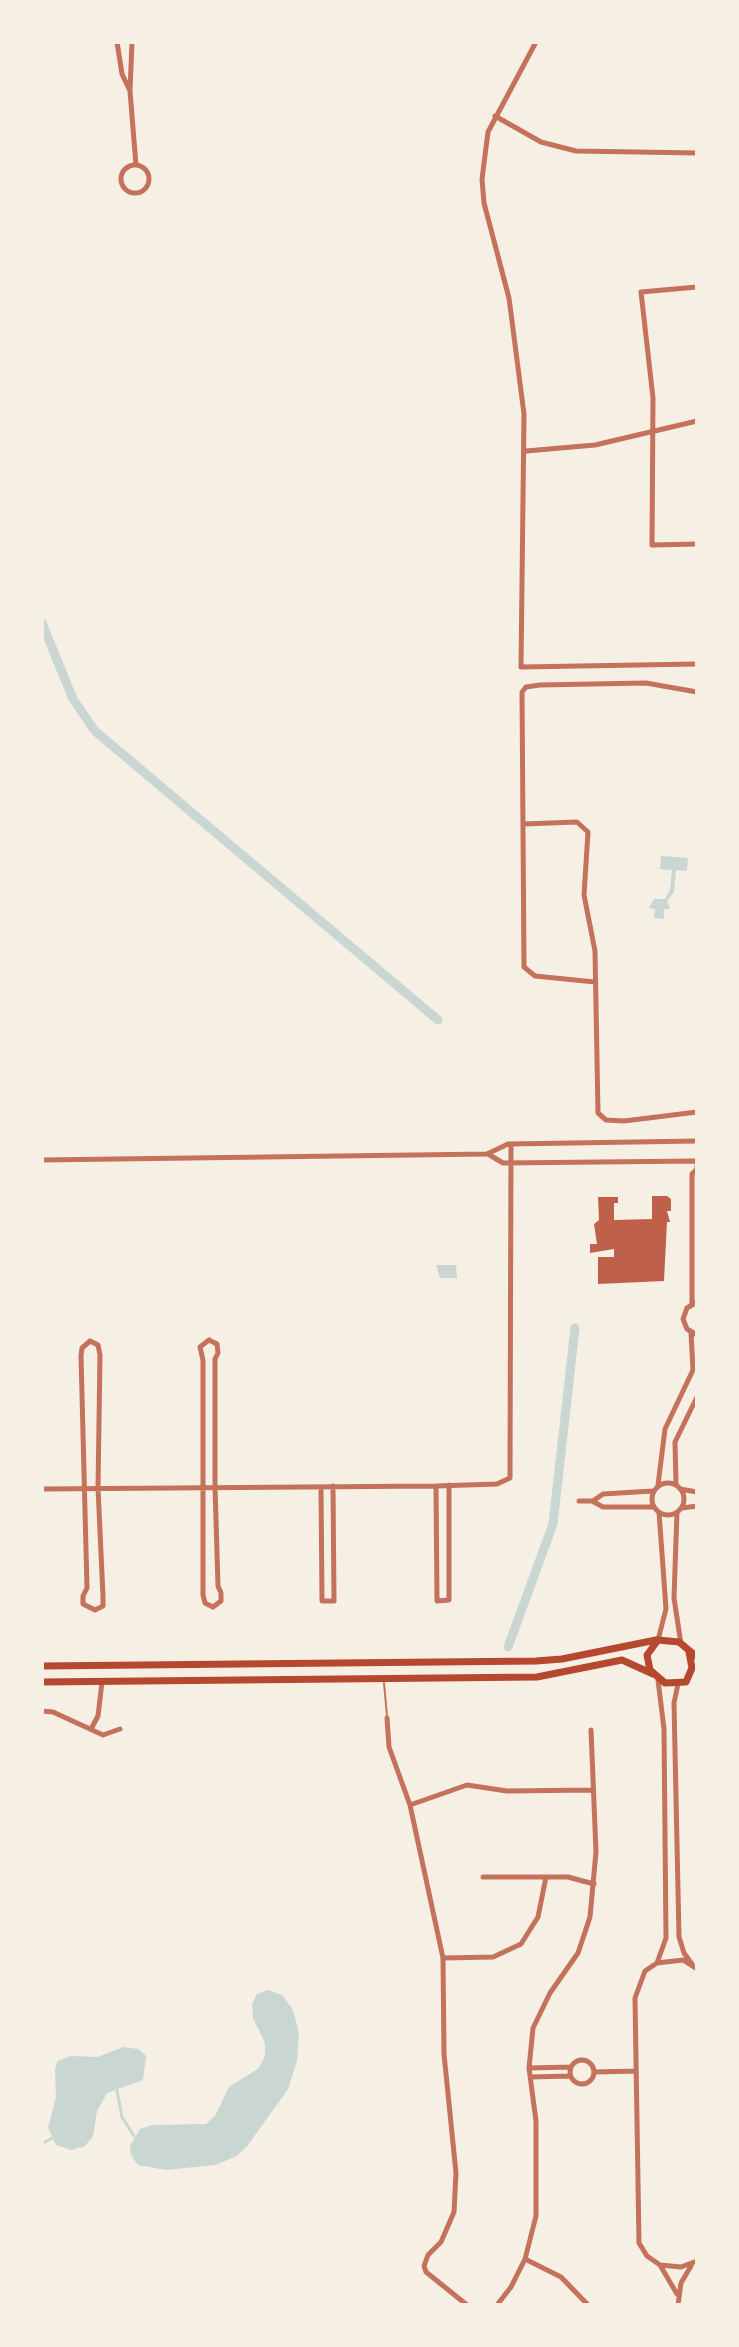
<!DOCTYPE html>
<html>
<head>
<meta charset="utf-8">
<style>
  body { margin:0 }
  #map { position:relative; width:739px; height:2347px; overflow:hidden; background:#f6efe4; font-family:Manrope,sans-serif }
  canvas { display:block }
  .frame { position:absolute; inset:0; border:44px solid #f6efe4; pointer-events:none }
</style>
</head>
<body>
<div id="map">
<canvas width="739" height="2347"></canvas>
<div class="frame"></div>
</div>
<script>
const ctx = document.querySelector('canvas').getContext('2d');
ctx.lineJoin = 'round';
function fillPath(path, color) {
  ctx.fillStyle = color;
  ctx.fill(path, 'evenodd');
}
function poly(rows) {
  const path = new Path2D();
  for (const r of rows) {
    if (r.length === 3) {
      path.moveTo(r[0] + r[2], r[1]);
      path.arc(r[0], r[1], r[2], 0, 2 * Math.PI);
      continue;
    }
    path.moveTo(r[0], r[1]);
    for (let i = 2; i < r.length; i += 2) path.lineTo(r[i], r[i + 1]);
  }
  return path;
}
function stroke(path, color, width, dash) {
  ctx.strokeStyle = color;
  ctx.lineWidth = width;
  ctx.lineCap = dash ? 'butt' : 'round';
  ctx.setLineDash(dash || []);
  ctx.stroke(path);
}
fillPath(poly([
  [661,856,688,858,687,871,676,870,674,892,667,901,670,909,664,909,664,919,654,918,655,909,649,908,654,899,665,899,670,890,672,870,660,869],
  [436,1265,456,1265,457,1278,440,1278],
  [268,1990,282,1995,293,2010,299,2033,297,2061,288,2089,248,2145,237,2156,215,2165,166,2170,138,2165,131,2155,130,2146,140,2129,152,2125,206,2124,215,2116,229,2087,259,2068,265,2056,265,2043,253,2018,252,2004,257,1994],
  [123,2047,138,2049,146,2056,143,2080,107,2093,97,2111,93,2136,85,2146,71,2150,56,2145,48,2128,56,2097,55,2069,58,2061,70,2056,98,2057]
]), '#c9d6d2');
stroke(poly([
  [116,2085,122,2117,134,2136],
  [42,2144,52,2138]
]), '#c9d6d2', 3);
stroke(poly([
  [42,623,73,699,95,731,438,1020],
  [508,1647,553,1524,575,1328]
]), '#c9d6d2', 9);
fillPath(poly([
  [652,1196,667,1196,671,1199,671,1211,667,1211,670,1222,667,1222,664,1281,598,1284,598,1257,614,1257,614,1249,590,1253,590,1244,597,1244,594,1224,599,1220,598,1197,618,1197,618,1203,614,1203,614,1220,652,1219]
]), '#bf614a');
stroke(poly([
  [384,1683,387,1716]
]), '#c5725c', 2);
stroke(poly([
  [117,42,122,74,130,91],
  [132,42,130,91,136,165],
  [536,42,488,132,482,179,484,203,509,298,524,414,521,667,697,664],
  [495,116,541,142,576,151,697,153],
  [135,179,14],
  [697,287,641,292,653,398,652,545,697,544],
  [526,451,595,445,697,421],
  [523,824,577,822,588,832,584,895,595,951,598,1113,606,1120,624,1121,697,1112],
  [595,982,535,976,524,967,522,692,526,687,540,685,646,683,697,692],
  [488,1154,503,1163,697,1161],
  [42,1160,487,1154,508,1144,697,1141],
  [697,1302,687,1308,683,1319,687,1329,697,1335],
  [692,1304,692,1174,697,1169,697,1161],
  [209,1340,217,1344,218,1353,215,1359,215,1486,218,1586,221,1593,221,1601,213,1607,205,1603,203,1595,203,1360,200,1347,209,1340],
  [90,1341,98,1345,100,1355,98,1488,103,1596,103,1606,95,1610,83,1604,83,1596,87,1588,81,1356,82,1348,90,1341],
  [668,1499,16],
  [676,1484,675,1442,697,1397],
  [658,1485,665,1429,693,1370,691,1333],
  [436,1486,437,1601,449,1600,449,1485],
  [321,1487,322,1601,334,1601,333,1486],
  [42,1489,436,1486,497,1484,510,1478,511,1144],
  [680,1489,697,1492],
  [579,1501,592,1501,603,1507,653,1507],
  [593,1501,603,1494,653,1491],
  [682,1508,697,1506],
  [677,1512,674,1598,681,1644],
  [658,1640,666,1609,659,1512],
  [678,1684,674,1703,679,1937,684,1953,692,1964],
  [42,1711,53,1712,103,1735,120,1729],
  [387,1718,389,1747,410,1805,443,1958,444,2054,456,2173,454,2212,441,2242,428,2255,424,2266,426,2272,467,2305],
  [91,1729,98,1716,102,1682],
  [410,1805,467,1785,507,1791,593,1790],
  [483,1877,568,1877,594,1884],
  [443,1958,493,1957,521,1944,538,1917,546,1877],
  [657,1963,666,1938,664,1729,658,1680],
  [697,1969,683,1960,657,1963,645,1971,635,1998,639,2243,647,2256,660,2265,681,2267,697,2261],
  [582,2072,12],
  [529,2068,571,2067],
  [594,2072,636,2071],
  [530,2077,570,2076],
  [525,2259,561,2277,588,2305],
  [660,2265,677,2294],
  [497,2305,511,2287,525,2259,536,2216,536,2121,529,2068,533,2028,550,1993,578,1953,590,1917,596,1852,591,1730],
  [678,2305,681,2283,691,2266]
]), '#c5725c', 5);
stroke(poly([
  [689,1652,692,1668,686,1682,665,1683,650,1670,647,1655,658,1640,679,1642,697,1657],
  [42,1666,536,1661,562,1659,656,1640],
  [42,1682,537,1677,622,1660,653,1674]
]), '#b5482f', 7);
</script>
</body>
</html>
